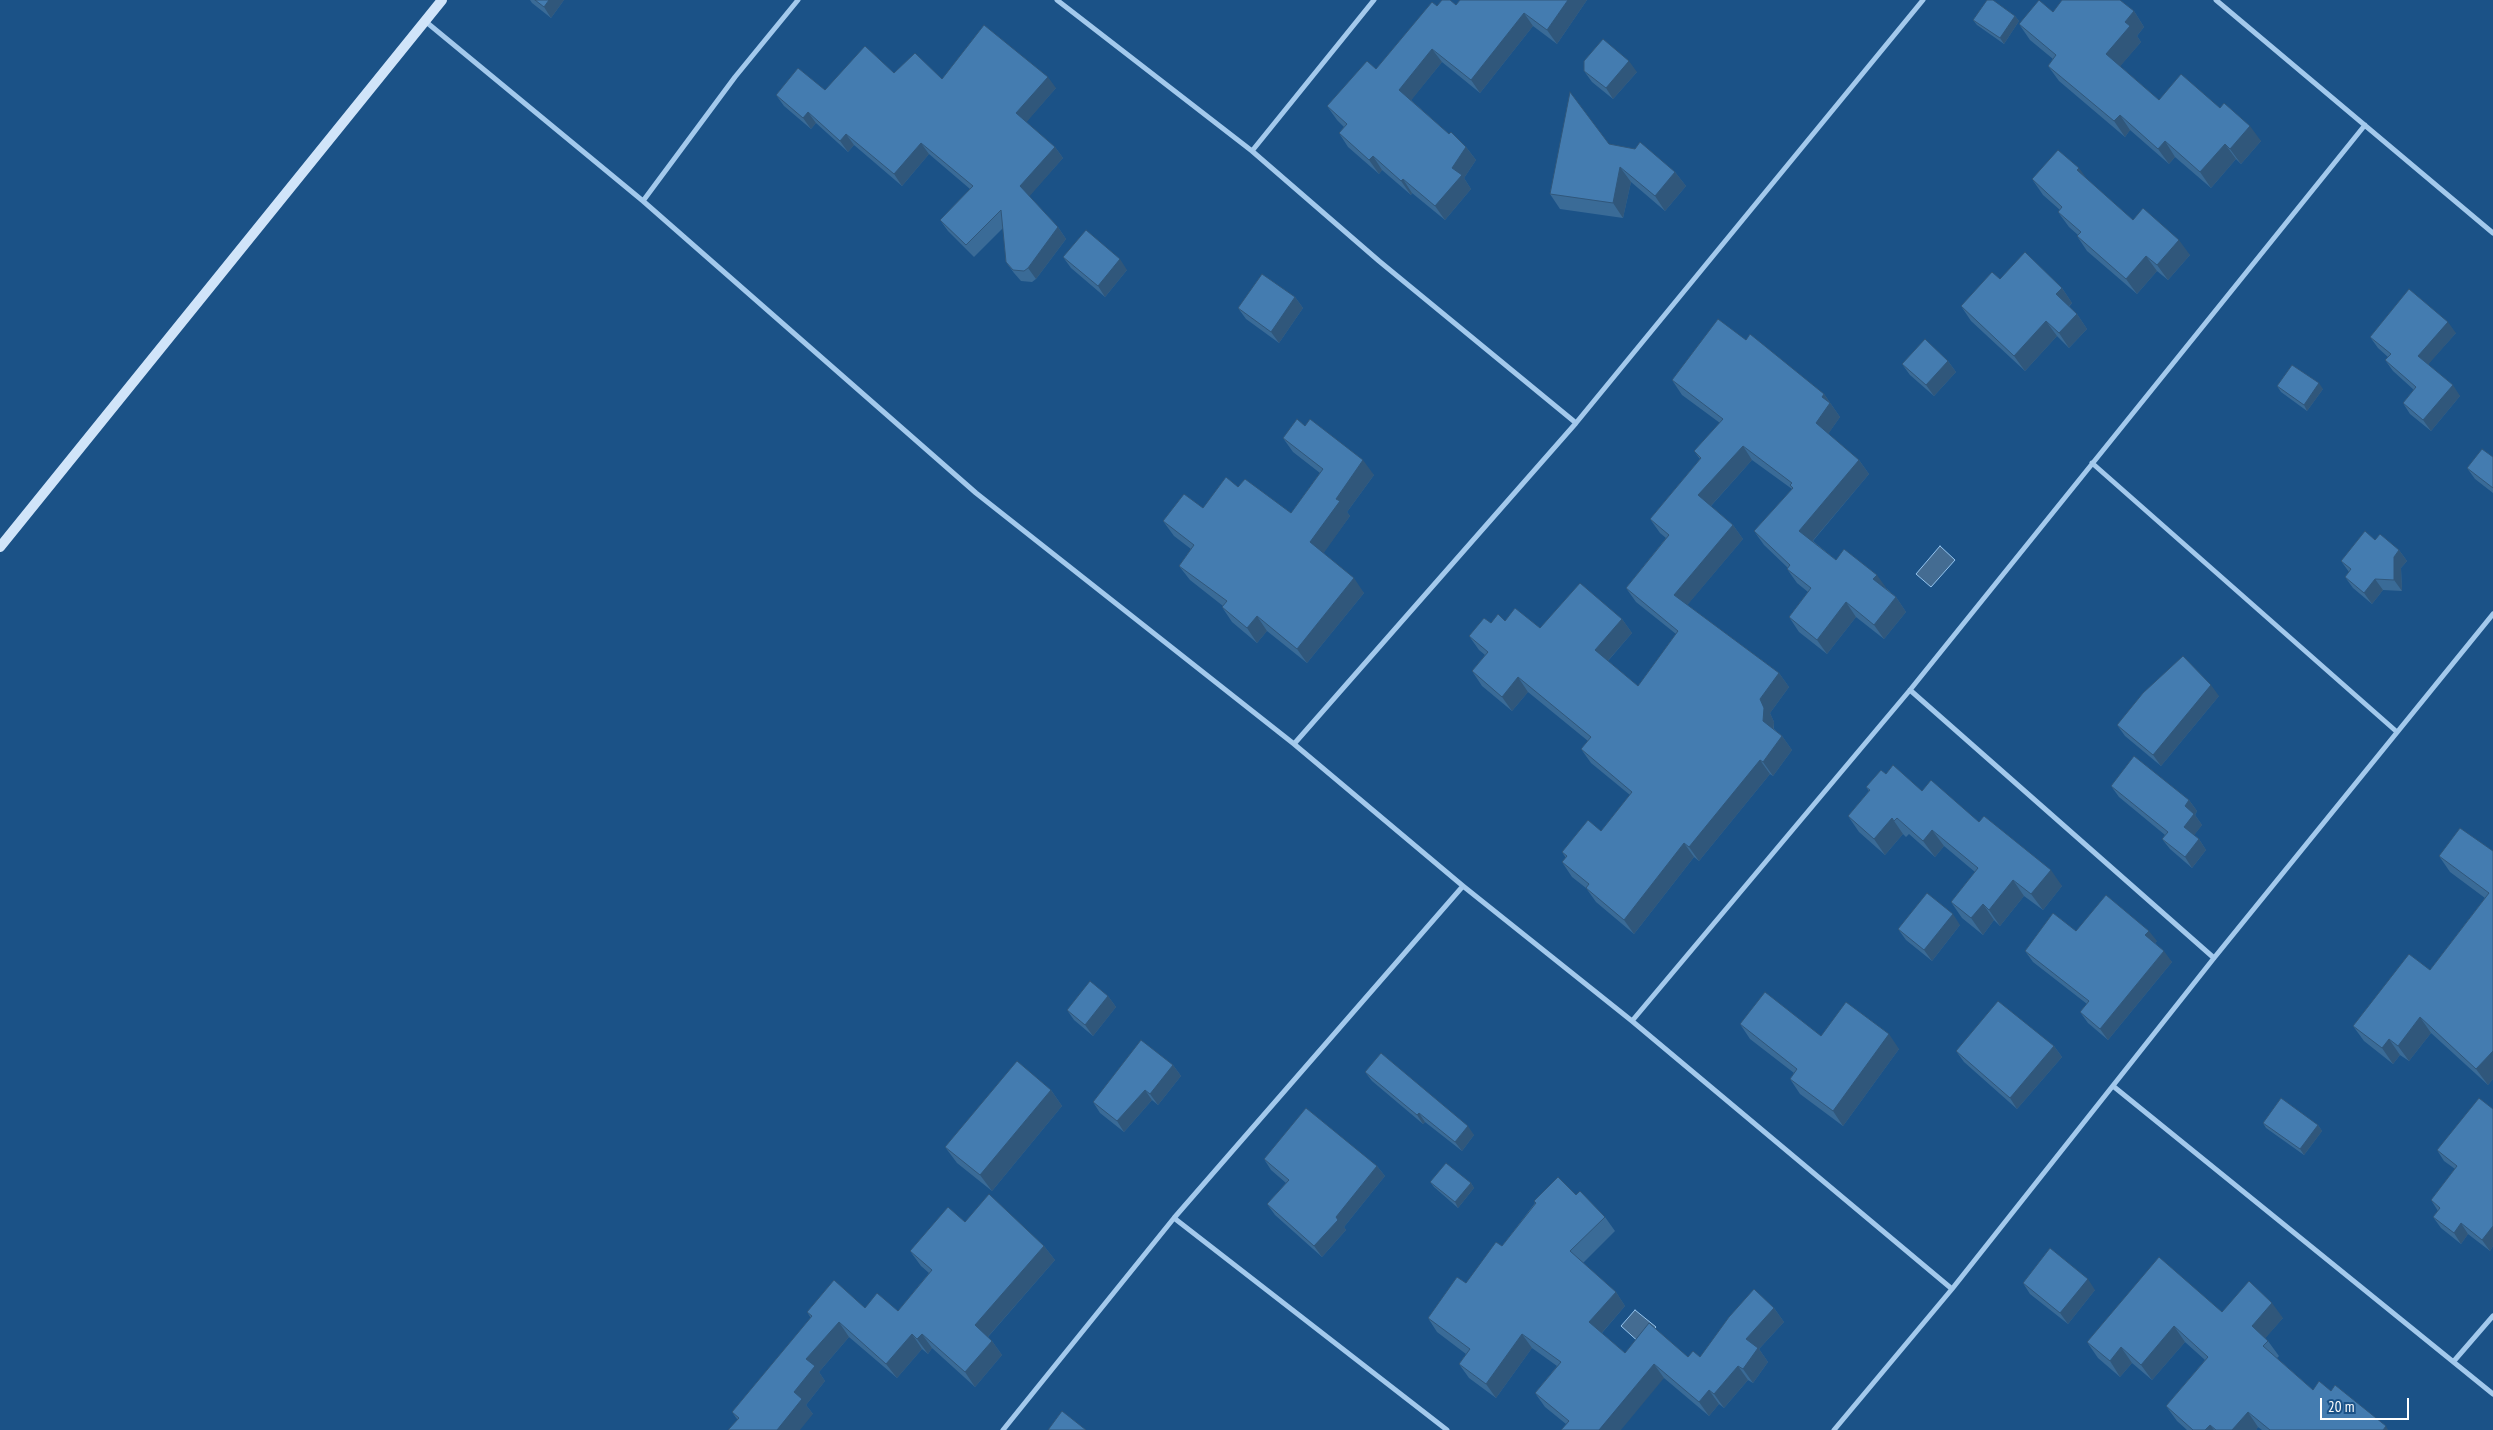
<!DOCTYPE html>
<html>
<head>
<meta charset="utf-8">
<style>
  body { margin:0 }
  #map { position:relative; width:2493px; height:1430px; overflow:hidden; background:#1b5287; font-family:"PT Sans Narrow",sans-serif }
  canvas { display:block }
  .scale { position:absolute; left:2320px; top:1398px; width:89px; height:22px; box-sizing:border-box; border:2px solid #fff; border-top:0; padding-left:6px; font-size:15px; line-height:18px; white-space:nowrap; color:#fff; -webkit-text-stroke:4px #1b5287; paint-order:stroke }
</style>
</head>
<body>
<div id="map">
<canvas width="2493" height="1430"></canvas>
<div class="scale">20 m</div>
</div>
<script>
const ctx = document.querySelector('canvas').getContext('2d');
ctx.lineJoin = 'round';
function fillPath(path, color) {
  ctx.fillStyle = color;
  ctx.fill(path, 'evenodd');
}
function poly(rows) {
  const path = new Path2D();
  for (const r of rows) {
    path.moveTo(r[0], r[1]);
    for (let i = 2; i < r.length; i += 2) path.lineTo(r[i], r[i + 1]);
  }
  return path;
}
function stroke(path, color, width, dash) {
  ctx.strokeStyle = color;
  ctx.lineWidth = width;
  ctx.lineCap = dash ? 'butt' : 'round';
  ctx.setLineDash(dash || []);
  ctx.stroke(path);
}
const water = poly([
  [1940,546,1955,560,1931,587,1916,574,1940,546],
  [1635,1310,1656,1327,1641,1344,1621,1326,1635,1310]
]);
fillPath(water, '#446c92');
stroke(water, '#96c5ee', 1);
stroke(poly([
  [1057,0,1252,151,1379,261,1576,423],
  [2216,0,2493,233],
  [425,21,643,201,976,493,1294,744,1463,886,1632,1021,1952,1289],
  [1252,151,1374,0],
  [643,201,735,77,798,0],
  [2092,463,2397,732],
  [1910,690,2214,958],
  [1294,744,1576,423,1923,0],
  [1632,1021,1910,690,2365,125],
  [2113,1086,2493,1394],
  [1174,1218,1447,1430],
  [2454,1361,2493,1316],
  [1003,1430,1174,1218,1463,886],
  [1834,1430,1952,1289,2214,958,2493,614]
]), '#a3c9ec', 5);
stroke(poly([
  [0,547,442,0]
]), '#d0e4f9', 10);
fillPath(poly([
  [530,0,564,0,551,18,532,3],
  [1460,0,1587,0,1557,44,1533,26,1480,93,1442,62,1411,100,1449,134,1466,147,1476,160,1464,178,1471,189,1445,220,1412,193,1411,195,1382,170,1379,174,1348,147,1339,133,1344,127,1337,120,1327,106,1376,69,1437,6,1456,5],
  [2134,11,2144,27,2137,36,2141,42,2120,66,2159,100,2220,108,2261,141,2241,164,2236,159,2211,188,2175,157,2169,164,2130,130,2125,137,2059,81,2048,66,2053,59,2030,40,2019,24,2053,12],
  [2015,16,2019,21,2004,44,1977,25,1973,20],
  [1584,71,1637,72,1613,99,1592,82],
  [894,73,942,79,1056,88,1026,122,1055,147,1063,158,1029,196,1058,227,1066,239,1036,279,1032,282,1021,281,1014,273,1006,262,1003,228,974,257,948,231,940,220,970,189,929,154,902,186,854,145,848,152,816,123,811,129,784,106,776,95,825,90],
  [1609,144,1675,172,1686,186,1665,211,1631,182,1623,218,1560,209,1550,194],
  [2032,179,2086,179,2133,220,2190,255,2168,280,2157,271,2137,294,2087,251,2077,236,2078,235,2069,227,2058,212,2060,210,2043,195],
  [1063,257,1127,270,1105,297,1071,268],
  [2000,279,2062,288,2072,303,2069,307,2077,314,2087,329,2069,348,2057,336,2025,371,1971,321,1961,306],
  [1295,297,1303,308,1279,343,1246,319,1238,308],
  [2456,333,2428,364,2460,396,2431,431,2410,414,2403,403,2414,390,2393,371,2385,360,2388,357,2378,348,2370,337],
  [1746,340,1824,394,1840,417,1828,434,1859,460,1869,474,1813,541,1836,560,1887,589,1896,597,1906,612,1884,639,1856,617,1827,654,1799,632,1789,617,1808,592,1797,583,1787,569,1788,568,1764,545,1754,531,1792,489,1752,460,1711,506,1733,525,1743,539,1687,605,1779,673,1789,687,1770,713,1774,722,1774,729,1782,736,1792,750,1773,776,1770,774,1699,861,1694,857,1634,934,1596,902,1586,888,1572,877,1562,862,1566,858,1562,852,1601,831,1630,795,1591,763,1581,749,1588,741,1528,692,1512,711,1482,686,1472,671,1485,655,1479,650,1469,636,1491,623,1505,621,1540,628,1622,619,1632,633,1608,661,1638,686,1676,634,1636,602,1626,588,1666,538,1660,533,1650,519,1700,459,1694,451,1720,423,1682,395,1672,380],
  [1948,361,1956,372,1934,396,1910,375,1902,364],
  [2277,386,2323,389,2307,411,2281,392],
  [1305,426,1374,475,1347,512,1350,516,1323,553,1364,593,1307,663,1267,631,1257,643,1232,622,1222,607,1223,606,1190,580,1179,566,1191,549,1174,536,1163,521,1203,508,1238,487,1291,513,1320,473,1293,452,1283,438],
  [2493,457,2493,493,2475,479,2467,468],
  [2375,540,2399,550,2407,561,2401,568,2402,591,2383,590,2372,604,2353,588,2345,577,2349,572,2341,561],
  [2219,696,2161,766,2125,736,2117,725],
  [1886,774,1922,791,1979,822,2062,886,2043,910,2024,896,2000,926,1994,920,1983,935,1962,918,1951,902,1975,872,1944,846,1935,857,1909,834,1906,837,1903,834,1885,855,1859,832,1848,816,1869,791,1866,787],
  [2111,786,2189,800,2197,811,2195,815,2202,825,2194,835,2199,839,2206,850,2192,868,2170,849,2162,839,2165,835,2119,797],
  [2493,851,2493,1079,2488,1085,2431,1033,2409,1061,2400,1055,2393,1064,2364,1041,2353,1026,2430,970,2485,898,2450,872,2439,856],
  [1960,925,1932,961,1906,940,1898,929],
  [2076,931,2157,941,2155,943,2172,962,2108,1040,2088,1023,2080,1012,2087,1004,2033,962,2025,951],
  [1108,996,1116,1007,1093,1036,1074,1020,1067,1010],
  [1740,1024,1821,1036,1899,1049,1843,1126,1800,1094,1790,1079,1794,1073,1750,1039],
  [2054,1046,2062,1057,2017,1109,1964,1062,1956,1051],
  [1173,1065,1181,1076,1158,1105,1152,1100,1124,1132,1100,1113,1093,1102],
  [1365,1072,1474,1135,1462,1151,1425,1122,1423,1124,1372,1081],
  [1051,1090,1062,1106,992,1191,957,1163,945,1147],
  [2493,1109,2493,1246,2490,1251,2468,1234,2461,1244,2441,1228,2433,1217,2438,1211,2431,1200,2455,1169,2444,1161,2437,1150],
  [2263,1123,2318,1125,2322,1131,2304,1155,2266,1128],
  [1264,1159,1377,1166,1385,1176,1344,1227,1346,1230,1322,1257,1275,1215,1267,1204,1286,1183,1271,1170],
  [1430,1182,1471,1183,1474,1188,1458,1208,1434,1187],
  [1576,1195,1605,1217,1615,1231,1583,1263,1616,1292,1625,1306,1602,1333,1625,1353,1688,1357,1700,1357,1774,1308,1784,1322,1759,1349,1768,1362,1753,1383,1748,1380,1724,1408,1719,1404,1709,1416,1664,1378,1566,1424,1545,1407,1535,1393,1557,1366,1532,1348,1496,1398,1469,1378,1459,1364,1466,1354,1437,1332,1428,1318,1466,1283,1502,1246,1535,1203,1534,1201],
  [965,1222,1044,1246,1055,1260,988,1337,992,1341,1002,1355,975,1387,932,1348,928,1354,922,1349,897,1378,849,1337,819,1372,825,1381,806,1405,813,1414,737,1419,732,1412,811,1318,807,1312,898,1311,929,1273,921,1266,910,1251],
  [2023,1283,2095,1290,2068,1324,2030,1294],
  [2222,1312,2283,1318,2265,1338,2268,1341,2279,1356,2277,1358,2313,1390,2331,1391,2388,1430,2262,1430,2258,1427,2256,1430,2187,1430,2177,1421,2166,1406,2205,1360,2185,1342,2152,1380,2132,1363,2120,1377,2098,1358,2087,1342]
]), '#3a6b97');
fillPath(poly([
  [549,0,564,0,551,18,544,7],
  [1568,0,1587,0,1557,44,1547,30],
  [2134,11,2144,27,2137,36,2141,42,2117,70,2106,54,2125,22],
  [1524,13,1533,26,1480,93,1471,80],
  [2015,16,2019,21,2004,44,2000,38],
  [1432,49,1442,62,1409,103,1399,90],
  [1629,61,1637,72,1613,99,1606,88],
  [1048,77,1056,88,1024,125,1016,113],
  [808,112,816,123,811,129,803,118],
  [2120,115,2130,130,2125,137,2114,121],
  [2250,126,2261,141,2241,164,2230,149],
  [846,134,854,145,848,152,840,141],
  [2165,141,2175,157,2169,164,2158,149],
  [921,143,929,154,902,186,894,174],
  [2225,144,2236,159,2211,188,2200,172],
  [1055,147,1063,158,1028,198,1020,186],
  [1466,147,1476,160,1464,178,1471,189,1445,220,1435,206,1452,168],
  [1373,156,1382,170,1379,174,1369,160],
  [1620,167,1631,182,1623,218,1613,203],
  [2079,168,2090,183,2077,170],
  [1675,172,1686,186,1665,211,1655,196],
  [1403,179,1412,193,1411,195,1401,181],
  [1058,227,1066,239,1036,279,1028,268],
  [2179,240,2190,255,2168,280,2157,265],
  [2146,256,2157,271,2137,294,2126,279],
  [1120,259,1127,270,1105,297,1098,286],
  [2062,288,2072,303,2066,309,2056,294],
  [1295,297,1303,308,1279,343,1271,332],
  [2077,314,2087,329,2069,348,2059,333],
  [2046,321,2057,336,2025,371,2014,356],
  [2448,322,2456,333,2426,367,2418,356],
  [1948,361,1956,372,1934,396,1926,385],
  [2319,383,2323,389,2307,411,2304,405],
  [2453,385,2460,396,2431,431,2423,420],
  [1824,394,1840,417,1826,437,1816,423,1822,397],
  [1743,446,1752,460,1708,509,1698,495],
  [1363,460,1374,475,1347,512,1350,516,1321,557,1310,542,1336,499],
  [1859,460,1869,474,1809,545,1799,531],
  [1733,525,1743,539,1684,609,1674,595],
  [2399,550,2407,561,2401,568,2402,591,2394,580,2394,557],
  [1877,575,1887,589,1873,579],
  [1354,578,1364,593,1307,663,1297,649],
  [2375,579,2383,590,2372,604,2364,593],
  [1896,597,1906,612,1884,639,1874,625],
  [1846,602,1856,617,1827,654,1817,640],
  [1257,616,1267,631,1257,643,1247,628],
  [1622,619,1632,633,1605,664,1595,650],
  [1779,673,1789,687,1770,713,1774,722,1773,735,1763,721,1760,699],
  [1518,677,1528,692,1512,711,1502,697],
  [2211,685,2219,696,2161,766,2153,755],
  [1782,736,1792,750,1773,776,1763,762],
  [1760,760,1770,774,1699,861,1689,847],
  [2189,800,2197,811,2195,815,2202,825,2192,838,2184,827,2185,806],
  [1892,818,1903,834,1885,855,1874,839],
  [1932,830,1944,846,1935,857,1923,841],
  [2199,839,2206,850,2192,868,2185,857],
  [1684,843,1694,857,1634,934,1624,920],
  [2051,870,2062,886,2043,910,2031,894],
  [2013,880,2024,896,2000,926,1989,910],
  [1983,904,1994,920,1983,935,1971,918],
  [1953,914,1960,925,1932,961,1924,950],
  [2149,931,2157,941,2153,946,2145,935],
  [2164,951,2172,962,2108,1040,2100,1029],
  [1108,996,1116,1007,1093,1036,1085,1025],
  [2420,1017,2431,1033,2409,1061,2398,1046],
  [1889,1034,1899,1049,1843,1126,1833,1111],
  [2389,1039,2400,1055,2393,1064,2382,1048],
  [2054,1046,2062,1057,2017,1109,2010,1098],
  [2493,1051,2493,1079,2488,1085,2476,1069],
  [1173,1065,1181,1076,1158,1105,1150,1094],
  [1051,1090,1062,1106,992,1191,980,1175],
  [1145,1090,1152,1100,1124,1132,1117,1121],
  [1419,1113,1425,1122,1423,1124,1417,1115],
  [2318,1125,2322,1131,2304,1155,2300,1149],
  [1468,1126,1474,1135,1462,1151,1455,1142],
  [1377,1166,1385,1176,1344,1227,1346,1230,1322,1257,1314,1246,1336,1217],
  [1471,1183,1474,1188,1458,1208,1455,1202],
  [2461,1223,2468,1234,2461,1244,2454,1233],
  [2493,1226,2493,1246,2490,1251,2482,1240],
  [1044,1246,1055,1260,985,1340,975,1325],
  [2088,1279,2095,1290,2068,1324,2060,1313],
  [1616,1292,1625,1306,1599,1336,1589,1322],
  [2272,1303,2283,1318,2262,1342,2252,1326],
  [1774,1308,1784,1322,1759,1349,1768,1362,1753,1383,1743,1369,1746,1339],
  [839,1322,849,1337,819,1372,825,1381,806,1405,813,1414,800,1430,777,1430,806,1359],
  [2174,1326,2185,1342,2152,1380,2141,1365],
  [912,1334,922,1349,897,1378,886,1364],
  [922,1334,932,1348,928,1354,917,1339],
  [1522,1334,1532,1348,1496,1398,1486,1384],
  [992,1341,1002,1355,975,1387,965,1372],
  [2121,1347,2132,1363,2120,1377,2110,1361],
  [1654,1364,1664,1378,1621,1430,1599,1430],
  [1738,1366,1748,1380,1724,1408,1714,1394],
  [1709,1390,1719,1404,1709,1416,1699,1402],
  [2248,1412,2258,1427,2256,1430,2232,1430],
  [2210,1425,2214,1430,2205,1430],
  [2386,1426,2388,1430,2383,1430]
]), '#30577b');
const building = poly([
  [535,0,549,0,544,7,535,0],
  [1442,0,1450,0,1456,5,1460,0,1568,0,1547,30,1524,13,1471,80,1432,49,1399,90,1449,134,1451,132,1466,147,1452,168,1462,175,1435,206,1403,179,1401,181,1373,156,1369,160,1339,133,1347,124,1327,106,1367,61,1376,69,1432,2,1437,6,1442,0],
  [1987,0,1993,0,2015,16,2000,38,1973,20,1987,0],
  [2039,0,2053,12,2062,0,2120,0,2134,11,2125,22,2130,26,2106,54,2159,100,2181,74,2220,108,2224,103,2250,126,2230,149,2225,144,2200,172,2165,141,2158,149,2120,115,2114,121,2048,66,2056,55,2019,24,2039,0],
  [984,25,1048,77,1016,113,1055,147,1020,186,1058,227,1028,268,1024,271,1013,270,1006,262,1001,210,966,245,940,220,973,186,921,143,894,174,846,134,840,141,808,112,803,118,776,95,798,68,825,90,865,46,894,73,915,53,942,79,984,25],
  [1603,39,1629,61,1606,88,1584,71,1584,61,1603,39],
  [1570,92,1609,144,1635,149,1640,142,1675,172,1655,196,1620,167,1613,203,1550,194,1570,92],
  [2058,150,2079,168,2077,170,2133,220,2143,208,2179,240,2157,265,2146,256,2126,279,2077,236,2081,232,2058,212,2062,207,2032,179,2058,150],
  [1086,230,1120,259,1098,286,1063,257,1086,230],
  [2025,252,2062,288,2056,294,2077,314,2059,333,2046,321,2014,356,1961,306,1992,272,2000,279,2025,252],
  [1262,274,1295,297,1271,332,1238,308,1262,274],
  [2409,289,2448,322,2418,356,2453,385,2423,420,2403,403,2416,387,2385,360,2391,354,2370,337,2409,289],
  [1718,319,1746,340,1750,334,1824,394,1822,397,1830,403,1816,423,1859,460,1799,531,1836,560,1844,549,1877,575,1873,579,1896,597,1874,625,1846,602,1817,640,1789,617,1811,588,1787,569,1790,565,1754,531,1793,488,1790,485,1792,483,1743,446,1698,495,1733,525,1674,595,1779,673,1760,699,1764,708,1763,721,1782,736,1763,762,1760,760,1689,847,1684,843,1624,920,1586,888,1589,884,1562,862,1567,856,1562,852,1588,820,1601,831,1632,792,1581,749,1591,737,1518,677,1502,697,1472,671,1488,652,1469,636,1484,618,1491,623,1498,614,1505,621,1515,608,1540,628,1580,583,1622,619,1595,650,1638,686,1678,631,1626,588,1669,535,1650,519,1701,458,1694,451,1723,419,1672,380,1718,319],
  [1925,339,1948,361,1926,385,1902,364,1925,339],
  [2292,365,2319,383,2304,405,2277,386,2292,365],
  [1297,419,1305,426,1310,419,1363,460,1336,499,1340,501,1310,542,1354,578,1297,649,1257,616,1247,628,1222,607,1227,601,1179,566,1194,545,1163,521,1184,494,1203,508,1226,477,1238,487,1245,479,1291,513,1323,469,1283,438,1297,419],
  [2482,449,2493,457,2493,488,2467,468,2482,449],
  [2365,531,2375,540,2380,534,2399,550,2394,557,2394,580,2375,579,2364,593,2345,577,2351,569,2341,561,2365,531],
  [2183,656,2211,685,2153,755,2117,725,2143,693,2183,656],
  [2134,756,2189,800,2185,806,2194,814,2184,827,2199,839,2185,857,2162,839,2168,832,2111,786,2134,756],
  [1893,765,1922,791,1931,780,1979,822,1984,816,2051,870,2031,894,2013,880,1989,910,1983,904,1971,918,1951,902,1978,868,1932,830,1923,841,1897,818,1894,821,1892,818,1874,839,1848,816,1870,790,1866,787,1881,770,1886,774,1893,765],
  [2460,828,2493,851,2493,1051,2476,1069,2420,1017,2398,1046,2389,1039,2382,1048,2353,1026,2409,954,2430,970,2489,893,2439,856,2460,828],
  [1927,893,1953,914,1924,950,1898,929,1927,893],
  [2106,895,2149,931,2145,935,2164,951,2100,1029,2080,1012,2089,1001,2025,951,2053,913,2076,931,2106,895],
  [1090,981,1108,996,1085,1025,1067,1010,1090,981],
  [1765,992,1821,1036,1846,1002,1889,1034,1833,1111,1790,1079,1797,1069,1740,1024,1765,992],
  [1998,1001,2054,1046,2010,1098,1956,1051,1998,1001],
  [1141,1040,1173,1065,1150,1094,1145,1090,1117,1121,1093,1102,1141,1040],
  [1381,1053,1468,1126,1455,1142,1419,1113,1417,1115,1365,1072,1381,1053],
  [1017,1061,1051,1090,980,1175,945,1147,1017,1061],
  [2281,1098,2318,1125,2300,1149,2263,1123,2281,1098],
  [2479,1098,2493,1109,2493,1226,2482,1240,2461,1223,2454,1233,2433,1217,2440,1208,2431,1200,2457,1166,2437,1150,2479,1098],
  [1306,1108,1377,1166,1336,1217,1338,1220,1314,1246,1267,1204,1289,1180,1264,1159,1306,1108],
  [1446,1163,1471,1183,1455,1202,1430,1182,1446,1163],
  [1558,1177,1576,1195,1580,1191,1605,1217,1570,1251,1616,1292,1589,1322,1625,1353,1649,1323,1688,1357,1693,1351,1700,1357,1729,1317,1754,1289,1774,1308,1746,1339,1758,1348,1743,1369,1738,1366,1714,1394,1709,1390,1699,1402,1654,1364,1599,1430,1561,1430,1569,1421,1535,1393,1561,1362,1522,1334,1486,1384,1459,1364,1470,1349,1428,1318,1457,1277,1466,1283,1496,1242,1502,1246,1536,1203,1534,1201,1558,1177],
  [989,1194,1044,1246,975,1325,992,1341,965,1372,922,1334,917,1339,912,1334,886,1364,839,1322,806,1359,815,1366,794,1392,802,1399,777,1430,728,1430,739,1418,732,1412,812,1316,807,1312,834,1280,865,1308,877,1293,898,1311,932,1270,910,1251,948,1207,965,1222,989,1194],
  [2050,1248,2088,1279,2060,1313,2023,1283,2050,1248],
  [2159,1257,2222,1312,2249,1281,2272,1303,2252,1326,2268,1341,2263,1346,2313,1390,2319,1381,2331,1391,2335,1385,2386,1426,2383,1430,2270,1430,2248,1412,2232,1430,2216,1430,2210,1425,2205,1430,2193,1430,2166,1406,2208,1357,2174,1326,2141,1365,2121,1347,2110,1361,2087,1342,2159,1257],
  [1062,1411,1086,1430,1048,1430,1062,1411]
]);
fillPath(building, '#447cb0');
stroke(building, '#30577b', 1);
</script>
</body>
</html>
